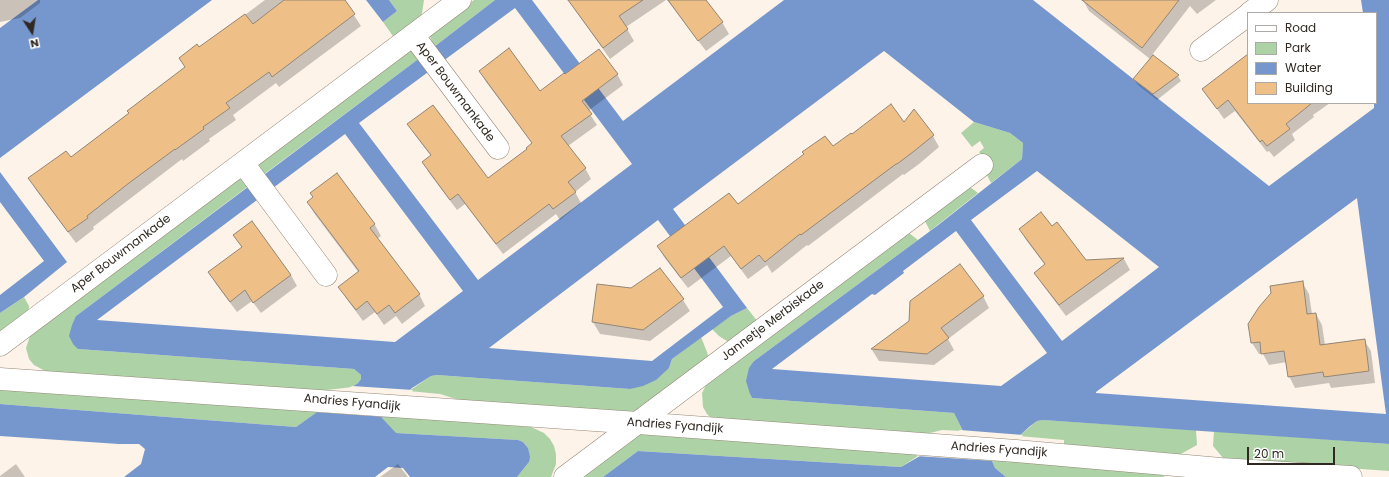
<!DOCTYPE html>
<html>
<head>
<meta charset="utf-8">
<style>
  body { margin:0 }
  #map { position:relative; width:1389px; height:477px; overflow:hidden; background:#fdf3e8; font-family:Poppins,sans-serif }
  canvas { display:block }
  .legend { position:absolute; left:1247px; top:12px; width:130px; height:92px; box-sizing:border-box; background:#fff; border:1px solid #aca9a7; margin:0; padding:5px 7px; list-style:none; font-size:12px; color:#2f2922 }
  .legend li { display:flex; align-items:center; gap:8px; height:20px }
  .legend b { width:20px; border:1px solid #aca9a7 }
  .north { position:absolute; left:12px; top:12px; width:40px; height:40px; -webkit-text-stroke:3px #fff; paint-order:stroke; rotate:168deg; font-size:11px; font-weight:700; line-height:16px; text-align:center; color:#2f2922 }
  .north::after { content:''; display:block; margin:auto; width:14px; height:18px; background:#2f2922; clip-path:polygon(50% 0,100% 100%,50% 72%,0 100%) }
  .scale { position:absolute; left:1247px; top:447px; width:88px; height:18px; box-sizing:border-box; border:2px solid #2f2922; border-top:0; padding-left:5px; font-size:12px; line-height:14px; white-space:nowrap; color:#2f2922; -webkit-text-stroke:3px #fff; paint-order:stroke }
</style>
</head>
<body>
<div id="map">
<canvas width="1389" height="477"></canvas>
<ul class="legend">
<li><b style="height:5px;background:#fff"></b>Road</li>
<li><b style="height:11px;background:#acd2a6"></b>Park</li>
<li><b style="height:11px;background:#7597cd"></b>Water</li>
<li><b style="height:11px;background:#eec088"></b>Building</li>
</ul>
<div class="north">N</div>
<div class="scale">20 m</div>
</div>
<script>
const ctx = document.querySelector('canvas').getContext('2d');
ctx.lineJoin = 'round';
function fillPath(path, color) {
  ctx.fillStyle = color;
  ctx.fill(path, 'evenodd');
}
function poly(rows) {
  const path = new Path2D();
  for (const r of rows) {
    path.moveTo(r[0], r[1]);
    for (let i = 2; i < r.length; i += 2) path.lineTo(r[i], r[i + 1]);
  }
  return path;
}
function stroke(path, color, width, dash) {
  ctx.strokeStyle = color;
  ctx.lineWidth = width;
  ctx.lineCap = dash ? 'butt' : 'round';
  ctx.setLineDash(dash || []);
  ctx.stroke(path);
}
function drawText(font, color, halo, rows, align = 'center') {
  ctx.font = font + ' Poppins,sans-serif';
  ctx.lineWidth = 4;
  ctx.setLineDash([]);
  ctx.textBaseline = 'middle';
  ctx.strokeStyle = halo;
  ctx.fillStyle = color;
  for (const [text, x, y, turn = 0] of rows) {
    ctx.save();
    ctx.translate(x, y);
    ctx.rotate((+turn || 0) * Math.PI / 180);
    ctx.textAlign = isNaN(turn) ? turn : align;
    if (halo) ctx.strokeText(text, 0, 0);
    ctx.fillText(text, 0, 0);
    ctx.restore();
  }
}
fillPath(poly([
  [389,0,424,0,421,19,395,39,383,22,397,11],
  [474,0,495,0,434,47,429,34],
  [411,48,421,57,263,175,258,163],
  [974,122,1010,133,1023,143,1022,159,991,183,987,175,988,170,991,168,979,152,984,148,980,141,972,147,961,133],
  [240,176,251,184,76,316,78,349,354,369,361,375,361,379,358,383,353,387,318,391,47,372,34,365,29,359,26,348,30,336],
  [970,187,978,193,930,231,925,221],
  [909,233,918,240,754,361,750,394,752,398,954,413,963,431,942,430,926,434,712,419,707,414,703,407,702,393,708,381],
  [24,297,29,306,28,313,0,335,0,313],
  [747,308,758,322,730,343,719,336,712,329,731,316],
  [701,337,707,352,709,360,635,416,472,404,440,394,409,391,425,380,431,376,437,375,630,389,669,368,672,359],
  [0,388,319,411,296,427,0,404],
  [385,415,531,427,544,433,550,439,554,446,556,454,556,464,551,477,517,477,529,462,528,448,523,442,518,440,395,433,383,420,382,418],
  [1043,420,1196,430,1197,445,1179,455,1075,448,1064,444,1064,440,1019,436,1037,421],
  [1214,431,1389,444,1389,471,1224,459,1213,446],
  [635,434,849,449,921,454,901,467,638,451,603,477,578,477],
  [994,459,1161,474,1165,477,1006,477,995,468,992,461]
]), '#acd2a6');
fillPath(poly([
  [38,0,212,0,0,158,0,28],
  [366,0,389,0,397,11,383,22],
  [495,0,532,0,623,121,784,0,1033,0,1269,186,1374,108,1374,103,1376,103,1376,13,1363,13,1361,0,1389,0,1389,444,1043,420,1037,421,1029,427,992,461,995,468,1006,477,603,477,638,451,901,467,963,431,954,413,752,398,750,394,746,381,749,368,754,361,937,226,1022,159,1023,143,1010,133,974,122,884,51,673,209,747,308,731,316,672,359,669,368,656,380,643,386,630,389,437,375,431,376,412,388,382,418,396,433,518,440,523,442,528,448,530,457,529,462,517,477,410,477,403,468,388,467,375,477,124,477,141,464,145,449,139,444,119,444,0,436,0,404,296,427,358,383,361,379,361,375,354,369,78,349,73,344,69,336,72,325,76,316,421,57],
  [515,8,632,164,478,280,359,123],
  [345,134,463,291,395,342,97,320],
  [1037,171,1159,267,1062,341,971,220],
  [1357,198,1386,414,1096,393,1096,392],
  [658,220,723,307,652,361,489,348],
  [956,231,1047,353,1001,386,772,369,872,294,875,295,904,273,903,271],
  [0,172,67,262,24,297,0,313,0,295,44,261,0,202]
]), '#7597cd');
fillPath(poly([
  [352,386,413,390,386,417,315,412],
  [960,430,1023,435,995,461,916,456]
]), '#fdf3e8');
fillPath(poly([
  [0,0,40,0,40,3,20,18,0,22],
  [265,0,344,0,361,26,279,87,276,83,233,115,236,120,209,139,210,141,183,161,182,159,93,227,94,229,76,243,36,190,30,178,71,159,186,68,199,49],
  [568,0,666,0,626,27,634,41,610,59],
  [667,0,705,0,722,22,729,34,706,51],
  [1083,0,1216,0,1197,14,1190,6,1152,55,1178,76,1181,81,1157,100,1138,85,1134,79,1150,59,1089,11],
  [1248,60,1248,103,1330,103,1313,115,1314,117,1292,134,1295,140,1274,157,1269,151,1267,152,1235,111,1224,119,1203,89],
  [480,71,540,92,617,74,623,85,588,111,597,125,568,146,585,168,591,179,575,192,581,203,560,220,556,214,503,254,465,204,457,210,429,173,423,162,431,156,415,135,409,124,488,179,528,149,533,144,486,82],
  [904,123,933,136,939,147,919,164,904,175,903,174,808,246,807,245,772,273,767,265,748,279,731,256,688,288,664,257,658,246,738,206,852,135],
  [337,174,375,225,381,236,377,239,419,294,425,306,402,324,396,316,384,325,375,312,363,321,346,298,340,287,359,273,314,213,308,202],
  [1052,227,1085,261,1124,259,1130,270,1066,316,1042,284,1036,273,1045,265,1026,240,1020,229],
  [235,236,291,275,297,286,261,313,252,301,237,312,216,284,209,272,242,248],
  [660,270,683,300,690,311,650,341,600,334,593,322,598,285,632,290],
  [1302,282,1309,294,1312,314,1316,314,1322,325,1325,345,1364,340,1371,351,1375,383,1331,388,1329,383,1295,388,1289,376,1287,362,1269,365,1263,354,1259,354,1252,343,1250,324],
  [983,296,989,308,948,339,954,350,934,365,879,361,872,350,910,321],
  [16,464,25,477,0,477,0,476],
  [398,464,408,477,380,477]
]), '#0003');
const building = poly([
  [284,0,345,0,355,14,272,77,269,72,226,103,230,108,203,127,204,129,175,150,175,149,129,183,87,216,88,218,68,232,28,178,66,151,71,157,129,113,127,111,185,67,179,58,197,44,199,47,245,14,253,24,284,0],
  [568,0,643,0,619,16,628,29,603,48,568,0],
  [668,0,706,0,723,22,698,41,668,0],
  [1082,0,1179,0,1142,48,1082,0],
  [509,48,540,91,564,73,565,74,599,49,618,74,582,101,592,114,561,136,586,168,568,182,576,192,553,209,549,204,496,244,458,194,450,200,422,162,431,155,407,124,433,105,488,178,527,149,526,148,532,143,479,71,509,48],
  [1248,54,1248,103,1312,103,1286,124,1290,129,1267,146,1262,140,1260,142,1228,100,1217,109,1202,89,1248,54],
  [1153,55,1179,75,1153,94,1133,79,1153,55],
  [891,104,904,122,914,109,934,135,913,152,897,164,896,164,801,235,800,234,765,262,759,255,741,269,724,246,681,278,657,246,729,193,738,204,804,154,802,152,825,136,833,146,851,133,852,134,891,104],
  [337,173,375,224,370,228,420,294,395,313,389,305,377,314,367,301,356,310,338,287,359,271,307,202,313,197,310,193,337,173],
  [1041,212,1052,226,1057,222,1086,260,1124,258,1059,305,1034,273,1045,264,1019,229,1041,212],
  [252,221,291,275,253,303,245,290,230,302,208,272,242,247,233,235,252,221],
  [960,264,984,296,941,328,949,338,927,354,871,349,909,321,910,301,960,264],
  [660,268,684,299,643,330,592,322,597,284,631,288,660,268],
  [1303,281,1307,314,1316,313,1320,345,1365,339,1369,371,1324,377,1323,372,1288,377,1284,351,1261,354,1260,342,1251,343,1248,324,1259,307,1271,293,1270,286,1303,281]
]);
fillPath(building, '#eec088');
stroke(building, '#938575', 1);
const street = poly([
  [1250,13,1267,0],
  [413,35,498,148],
  [1201,50,1248,15],
  [243,163,326,275],
  [0,345,460,0],
  [0,379,638,423,1016,451,1221,469,1351,477],
  [565,477,982,165]
]);
stroke(street, '#958776', 23);
stroke(street, '#fff', 22);
drawText('12px', '#2f2922', '#fff', [
  ["Aper Bouwmankade",455,92,53],
  ["Aper Bouwmankade",121,254,-37],
  ["Jannetje Merbiskade",773,321,-37],
  ["Andries Fyandijk",352,403,5],
  ["Andries Fyandijk",675,426,4],
  ["Andries Fyandijk",999,450,4]
]);
</script>
</body>
</html>
